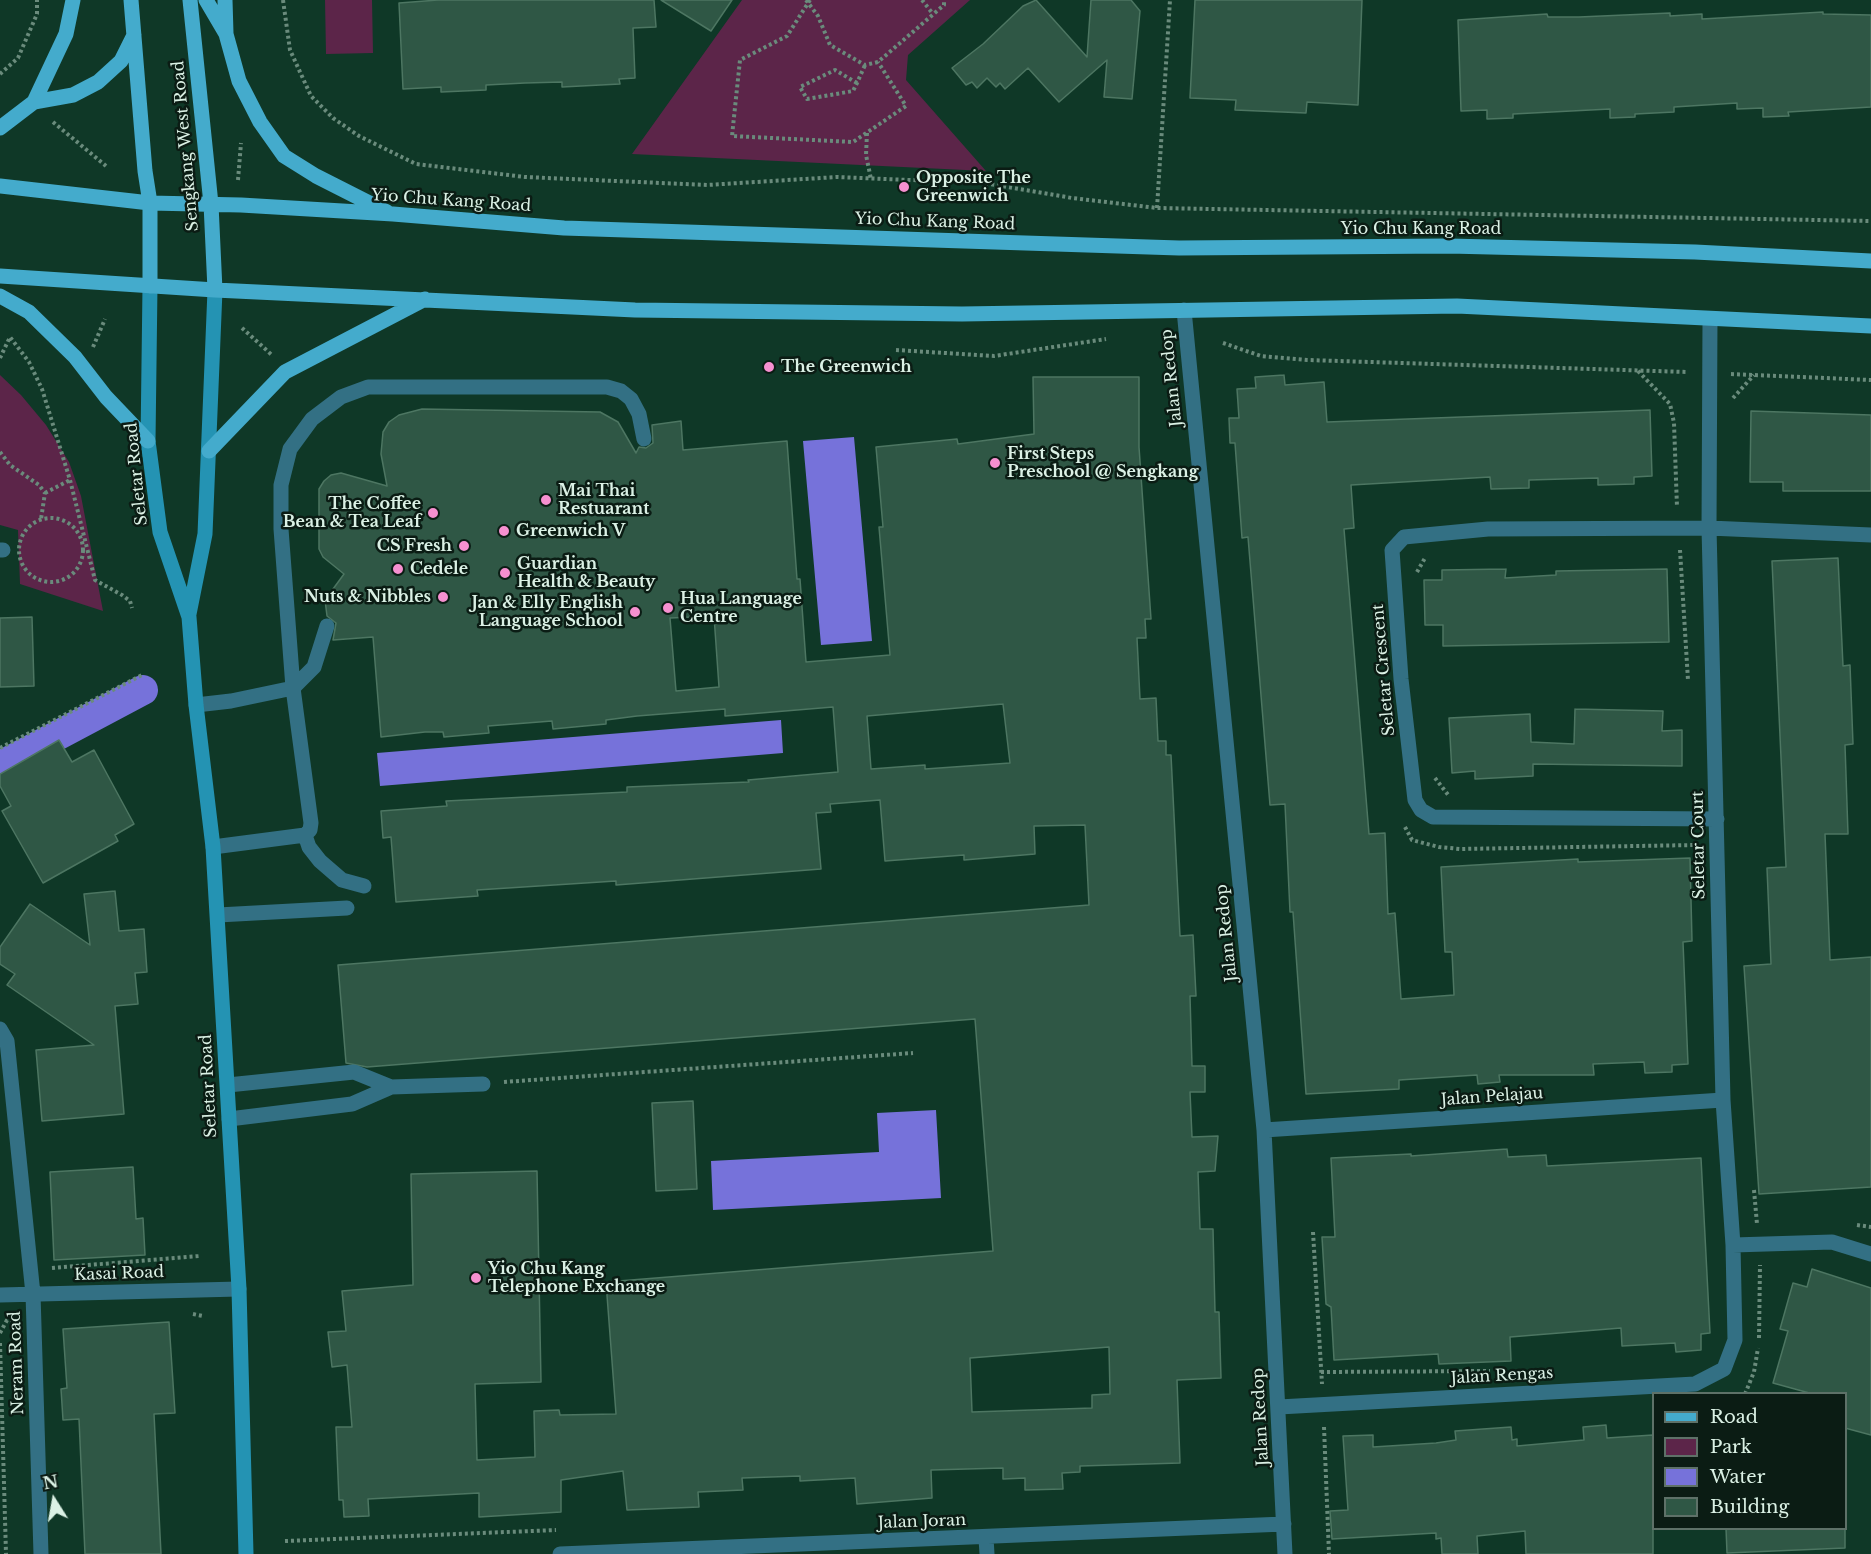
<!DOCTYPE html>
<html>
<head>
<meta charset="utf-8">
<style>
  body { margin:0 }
  #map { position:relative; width:1871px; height:1554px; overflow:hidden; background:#0f3827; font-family:"Libre Baskerville",serif }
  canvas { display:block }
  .legend { position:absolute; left:1652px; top:1392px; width:195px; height:138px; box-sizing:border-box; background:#0b1c14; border:2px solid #5e7168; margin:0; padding:8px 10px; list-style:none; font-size:18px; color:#dbf1e5 }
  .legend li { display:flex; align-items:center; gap:12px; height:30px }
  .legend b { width:30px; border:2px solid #5e7168 }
  .north { position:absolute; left:24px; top:1470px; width:60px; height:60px; -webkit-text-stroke:4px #0b1c14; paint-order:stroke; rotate:349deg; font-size:16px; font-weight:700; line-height:24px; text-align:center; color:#dbf1e5 }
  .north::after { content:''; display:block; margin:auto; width:21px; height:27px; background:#dbf1e5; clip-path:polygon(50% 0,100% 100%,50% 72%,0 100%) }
</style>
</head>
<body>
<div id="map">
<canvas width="1871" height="1554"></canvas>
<ul class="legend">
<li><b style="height:8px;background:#44abcc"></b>Road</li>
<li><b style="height:16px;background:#5c2549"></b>Park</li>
<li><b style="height:16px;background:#7672da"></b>Water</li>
<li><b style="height:16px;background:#2f5745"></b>Building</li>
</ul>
<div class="north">N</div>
</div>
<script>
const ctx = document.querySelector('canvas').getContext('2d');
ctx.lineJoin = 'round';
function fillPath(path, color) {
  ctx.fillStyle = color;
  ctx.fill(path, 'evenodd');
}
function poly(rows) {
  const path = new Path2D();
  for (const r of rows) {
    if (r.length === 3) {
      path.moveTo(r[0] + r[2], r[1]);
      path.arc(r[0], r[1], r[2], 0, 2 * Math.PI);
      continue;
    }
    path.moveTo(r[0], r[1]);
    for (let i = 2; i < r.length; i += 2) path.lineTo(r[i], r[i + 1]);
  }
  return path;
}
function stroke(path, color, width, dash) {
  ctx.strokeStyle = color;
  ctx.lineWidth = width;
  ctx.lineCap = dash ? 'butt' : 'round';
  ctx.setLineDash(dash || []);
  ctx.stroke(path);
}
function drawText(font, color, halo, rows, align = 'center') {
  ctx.font = font + ' "Libre Baskerville",serif';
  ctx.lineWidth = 5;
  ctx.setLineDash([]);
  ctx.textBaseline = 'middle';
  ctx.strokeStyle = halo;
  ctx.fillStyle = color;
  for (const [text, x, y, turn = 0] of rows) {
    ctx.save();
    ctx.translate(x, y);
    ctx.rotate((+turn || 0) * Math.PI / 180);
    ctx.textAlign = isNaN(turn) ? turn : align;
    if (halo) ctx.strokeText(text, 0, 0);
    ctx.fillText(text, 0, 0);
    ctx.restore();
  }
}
fillPath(poly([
  [325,0,372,0,373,53,326,54],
  [742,0,970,0,908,55,906,80,986,171,632,154],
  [0,375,21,395,46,425,69,462,81,496,103,611,20,584,18,530,0,525]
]), '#5c2549');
fillPath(poly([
  [854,437,872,641,821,645,803,441],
  [781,720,783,753,380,786,377,753],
  [936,1110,941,1198,713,1210,711,1161,879,1152,877,1113]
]), '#7672da');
stroke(poly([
  [0,766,143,690]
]), '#7672da', 30);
const building = poly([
  [438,0,654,0,656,27,633,28,635,78,619,79,620,84,562,87,562,82,525,83,486,85,486,90,441,92,441,87,403,89,399,3,438,0],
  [661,0,732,0,711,31,661,0],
  [1036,0,1087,57,1091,0,1131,0,1140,11,1132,99,1104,97,1107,60,1059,102,1028,68,1005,89,1000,83,996,87,987,78,977,88,972,82,966,85,952,68,983,44,1023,6,1036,0],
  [1195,0,1362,0,1358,105,1307,102,1306,113,1235,110,1236,100,1190,98,1195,0],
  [1823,12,1823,14,1871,15,1871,107,1788,112,1789,116,1763,117,1763,108,1737,109,1737,103,1674,107,1674,112,1635,114,1635,117,1610,118,1610,109,1513,114,1513,118,1487,119,1487,110,1461,111,1458,20,1547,14,1548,17,1579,17,1670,13,1670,16,1702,14,1702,19,1823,12],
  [1284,375,1285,385,1324,382,1327,422,1650,410,1652,476,1634,477,1634,484,1598,485,1598,478,1529,480,1529,488,1491,489,1490,477,1351,485,1354,528,1344,529,1369,834,1385,833,1388,914,1395,913,1401,999,1454,995,1452,952,1445,952,1441,867,1578,859,1578,862,1690,858,1692,941,1683,942,1688,1064,1672,1065,1672,1072,1645,1073,1644,1062,1593,1064,1594,1075,1499,1075,1500,1082,1478,1084,1477,1075,1399,1080,1399,1089,1306,1094,1293,912,1290,912,1285,804,1270,805,1248,537,1242,538,1235,443,1230,443,1229,418,1239,418,1237,389,1256,388,1255,377,1284,375],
  [1033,377,1139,377,1139,447,1151,619,1145,619,1146,638,1137,638,1140,699,1156,698,1158,741,1166,741,1166,755,1171,755,1180,936,1193,935,1196,996,1190,996,1192,1066,1205,1066,1205,1092,1190,1092,1192,1137,1218,1136,1215,1171,1198,1172,1200,1229,1213,1229,1215,1312,1219,1312,1221,1378,1177,1380,1180,1463,1080,1466,1080,1472,1062,1473,1063,1489,1025,1490,1025,1478,1003,1479,1003,1468,931,1470,932,1498,857,1504,855,1478,800,1481,800,1476,742,1478,743,1490,698,1492,699,1507,627,1510,623,1471,561,1480,561,1512,479,1517,479,1493,368,1499,369,1516,344,1517,343,1500,339,1500,336,1427,352,1427,347,1365,332,1367,328,1332,346,1331,342,1291,413,1285,411,1174,537,1171,541,1382,475,1384,477,1460,535,1457,534,1411,559,1410,560,1415,616,1414,606,1282,993,1251,975,1019,367,1067,346,1063,338,965,1089,905,1085,825,1034,826,1035,854,964,860,964,855,885,861,880,800,830,804,831,812,816,813,821,869,616,885,616,881,477,890,478,896,396,902,391,837,383,838,381,811,447,806,446,801,627,792,627,787,749,782,748,780,838,772,833,707,725,716,725,709,637,716,606,720,606,724,553,729,552,721,488,726,489,733,444,737,443,732,425,732,381,737,373,637,333,640,336,623,327,616,325,600,344,574,323,557,319,549,319,489,324,481,331,475,341,473,387,486,381,454,383,432,389,422,399,415,422,409,600,412,618,422,636,453,639,447,646,448,653,443,652,425,681,421,683,450,787,441,797,579,800,579,806,662,890,655,879,527,883,527,876,447,957,439,958,444,1034,434,1033,377],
  [714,616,719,687,676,691,670,618,714,616],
  [1003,704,1010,763,925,769,925,765,871,769,867,716,1003,704],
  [1109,1347,1110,1394,1092,1395,1092,1408,972,1412,970,1358,1109,1347],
  [1751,411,1871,415,1871,491,1783,491,1783,482,1750,482,1751,411],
  [1838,558,1843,666,1850,665,1853,744,1845,745,1848,834,1825,834,1830,960,1871,957,1871,1187,1759,1194,1744,966,1771,964,1767,868,1786,867,1772,561,1838,558],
  [1506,569,1505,578,1556,575,1556,571,1667,569,1669,642,1443,646,1443,625,1425,625,1424,580,1442,580,1442,570,1506,569],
  [32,617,34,686,0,687,0,618,32,617],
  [1575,709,1663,711,1662,731,1682,730,1682,766,1533,764,1533,776,1475,779,1475,771,1452,773,1449,718,1530,714,1531,742,1574,744,1575,709],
  [59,740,72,762,94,750,134,824,115,835,118,841,43,883,2,811,11,806,0,786,0,774,59,740],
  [115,891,119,931,144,929,147,972,135,973,138,1004,115,1006,124,1114,42,1121,36,1050,94,1045,7,985,15,974,0,964,0,947,30,904,90,945,84,894,115,891],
  [693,1101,697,1189,656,1191,652,1103,693,1101],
  [1507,1149,1508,1157,1546,1155,1547,1166,1701,1158,1710,1333,1701,1334,1701,1350,1676,1352,1675,1343,1622,1346,1621,1328,1510,1337,1511,1361,1439,1364,1438,1354,1334,1360,1331,1307,1326,1304,1322,1237,1335,1237,1331,1158,1411,1154,1411,1156,1507,1149],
  [133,1167,136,1219,143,1218,145,1255,54,1260,50,1172,133,1167],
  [1812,1269,1871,1288,1871,1435,1845,1428,1845,1394,1813,1394,1773,1383,1788,1331,1780,1329,1793,1283,1807,1287,1812,1269],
  [169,1322,175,1413,154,1414,161,1554,85,1554,79,1419,63,1420,61,1389,67,1388,63,1329,169,1322],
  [1606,1425,1607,1438,1653,1435,1653,1554,1526,1554,1525,1531,1477,1536,1478,1554,1442,1554,1441,1538,1436,1539,1436,1533,1332,1539,1330,1511,1348,1510,1343,1436,1373,1435,1373,1447,1436,1443,1456,1440,1455,1431,1511,1427,1512,1440,1517,1439,1517,1446,1584,1440,1583,1427,1606,1425],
  [1726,1528,1845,1528,1845,1548,1727,1553,1726,1528]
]);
fillPath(building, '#2f5745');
stroke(building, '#4d7662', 1.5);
stroke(poly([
  [283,0,290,50,311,96,333,118,359,136,416,164,525,177,707,185,837,177,984,183,1072,198,1157,208,1871,221],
  [806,0,818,16,830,45,865,65,878,62,944,5,944,0],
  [810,0,787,36,740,60,732,136,853,142,906,106,878,62],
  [922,0,933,14],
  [0,74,18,58,37,14,37,0],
  [857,83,835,70,800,87,807,99,853,91,857,83,865,65],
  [53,122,106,166],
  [867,133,866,155,871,179],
  [238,180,241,143],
  [1157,208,1170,0],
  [242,328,273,356],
  [1223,343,1261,356,1307,360,1687,372],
  [93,347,105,319],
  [896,350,994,356,1106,339],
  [0,358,10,337,29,362,42,389,70,480,95,580,122,595,130,601,132,608],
  [1638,371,1670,404,1674,423,1677,507],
  [1731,374,1871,380],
  [1733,398,1754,375],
  [0,452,10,465,39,485,45,493,41,519],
  [45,493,70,480],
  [51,550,32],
  [1680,550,1688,680],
  [1417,572,1425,558],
  [0,748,144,674],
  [1435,778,1449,796],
  [1405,827,1412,840,1439,847,1460,849,1695,845],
  [504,1082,913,1053],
  [1754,1190,1757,1224],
  [1857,1225,1871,1227],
  [1313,1232,1322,1384],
  [52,1268,200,1256],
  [193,1314,203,1316],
  [0,1333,7,1320,12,1320],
  [1759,1338,1760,1265],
  [0,1343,6,1554],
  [1321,1372,1490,1371],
  [1745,1394,1754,1372,1758,1348],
  [1324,1427,1329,1554],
  [285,1541,556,1530]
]), '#6a8b7c', 4, [3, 3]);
stroke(poly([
  [196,705,231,701,293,688,314,667,327,626],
  [305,835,309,847,320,861,342,880,364,886],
  [213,847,305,835,310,830,311,823,293,688,281,529,281,485,290,449,312,419,341,397,368,387,607,387,621,391,631,399,639,414,644,439],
  [218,915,347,908],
  [228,1085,354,1072,391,1087,483,1084],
  [229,1119,352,1104,391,1087]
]), '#337084', 15);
stroke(poly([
  [1184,310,1264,1130,1285,1554],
  [0,550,3,550],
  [1717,819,1433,817,1421,810,1415,800,1401,679,1392,550,1404,537,1488,529,1709,528,1871,535],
  [0,1029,7,1041,33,1294,41,1554],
  [1264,1130,1723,1100],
  [1733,1245,1832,1242,1871,1254],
  [0,1295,239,1289],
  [1279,1407,1695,1384,1724,1369,1735,1340,1733,1245,1723,1100,1709,528,1710,319],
  [986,1538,987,1554],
  [560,1554,1284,1524]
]), '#337084', 15);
stroke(poly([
  [150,286,148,441,160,532,189,617,196,705,213,847,239,1289,246,1554],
  [189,614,205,534,215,290]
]), '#2493b3', 15);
stroke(poly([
  [131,0,145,171,150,203,150,286],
  [190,0,211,204,215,290],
  [206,0,226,34,239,81,260,122,284,156,316,176,387,212],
  [225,0,226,33],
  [34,102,66,34,73,0],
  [0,128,34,102,73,95,98,82,121,61,134,35],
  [0,186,150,203,241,205,393,214,564,228,1179,248,1449,246,1695,252,1871,261],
  [0,276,215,290,635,310,962,314,1457,306,1871,326],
  [0,296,29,312,75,357,106,397,148,441],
  [209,451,285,372,425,299]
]), '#44abcc', 15);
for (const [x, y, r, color] of [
  [904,187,6,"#f690d0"],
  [769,367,6,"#f690d0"],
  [995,463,6,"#f690d0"],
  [546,500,6,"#f690d0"],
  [433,513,6,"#f690d0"],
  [504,531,6,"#f690d0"],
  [464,546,6,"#f690d0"],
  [398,569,6,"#f690d0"],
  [505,573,6,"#f690d0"],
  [443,597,6,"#f690d0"],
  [668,608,6,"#f690d0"],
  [635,612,6,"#f690d0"],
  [476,1278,6,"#f690d0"]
]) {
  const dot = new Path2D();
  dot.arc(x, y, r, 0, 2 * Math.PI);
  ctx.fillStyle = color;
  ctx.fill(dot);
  stroke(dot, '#0b1c14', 2);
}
drawText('16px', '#dbf1e5', '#0b1c14', [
  ["Sengkang West Road",186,146,-95],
  ["Yio Chu Kang Road",451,201,4],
  ["Yio Chu Kang Road",935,222,2],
  ["Yio Chu Kang Road",1421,229],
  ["Jalan Redop",1172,378,-96],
  ["Seletar Road",137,474,-96],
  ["Seletar Crescent",1384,670,-95],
  ["Seletar Court",1699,845,-91],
  ["Jalan Redop",1227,933,-96],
  ["Seletar Road",209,1086,-93],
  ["Jalan Pelajau",1492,1097,-4],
  ["Kasai Road",119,1274,-2],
  ["Neram Road",17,1363,-92],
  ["Jalan Rengas",1502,1376,-3],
  ["Jalan Redop",1261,1417,-93],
  ["Jalan Joran",922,1522,-2]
]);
drawText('bold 16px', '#dbf1e5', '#0b1c14', [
  ["Opposite The",916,178],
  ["Greenwich",916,196],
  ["The Greenwich",781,367],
  ["First Steps",1007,454],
  ["Preschool @ Sengkang",1007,472],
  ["Mai Thai",558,491],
  ["Restuarant",558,509],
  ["The Coffee",421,504,"right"],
  ["Bean & Tea Leaf",421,522,"right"],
  ["Greenwich V",516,531],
  ["CS Fresh",452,546,"right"],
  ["Guardian",517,564],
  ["Health & Beauty",517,582],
  ["Cedele",410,569],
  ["Nuts & Nibbles",431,597,"right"],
  ["Hua Language",680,599],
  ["Centre",680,617],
  ["Jan & Elly English",623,603,"right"],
  ["Language School",623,621,"right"],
  ["Yio Chu Kang",488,1269],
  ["Telephone Exchange",488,1287]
], 'left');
</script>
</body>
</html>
